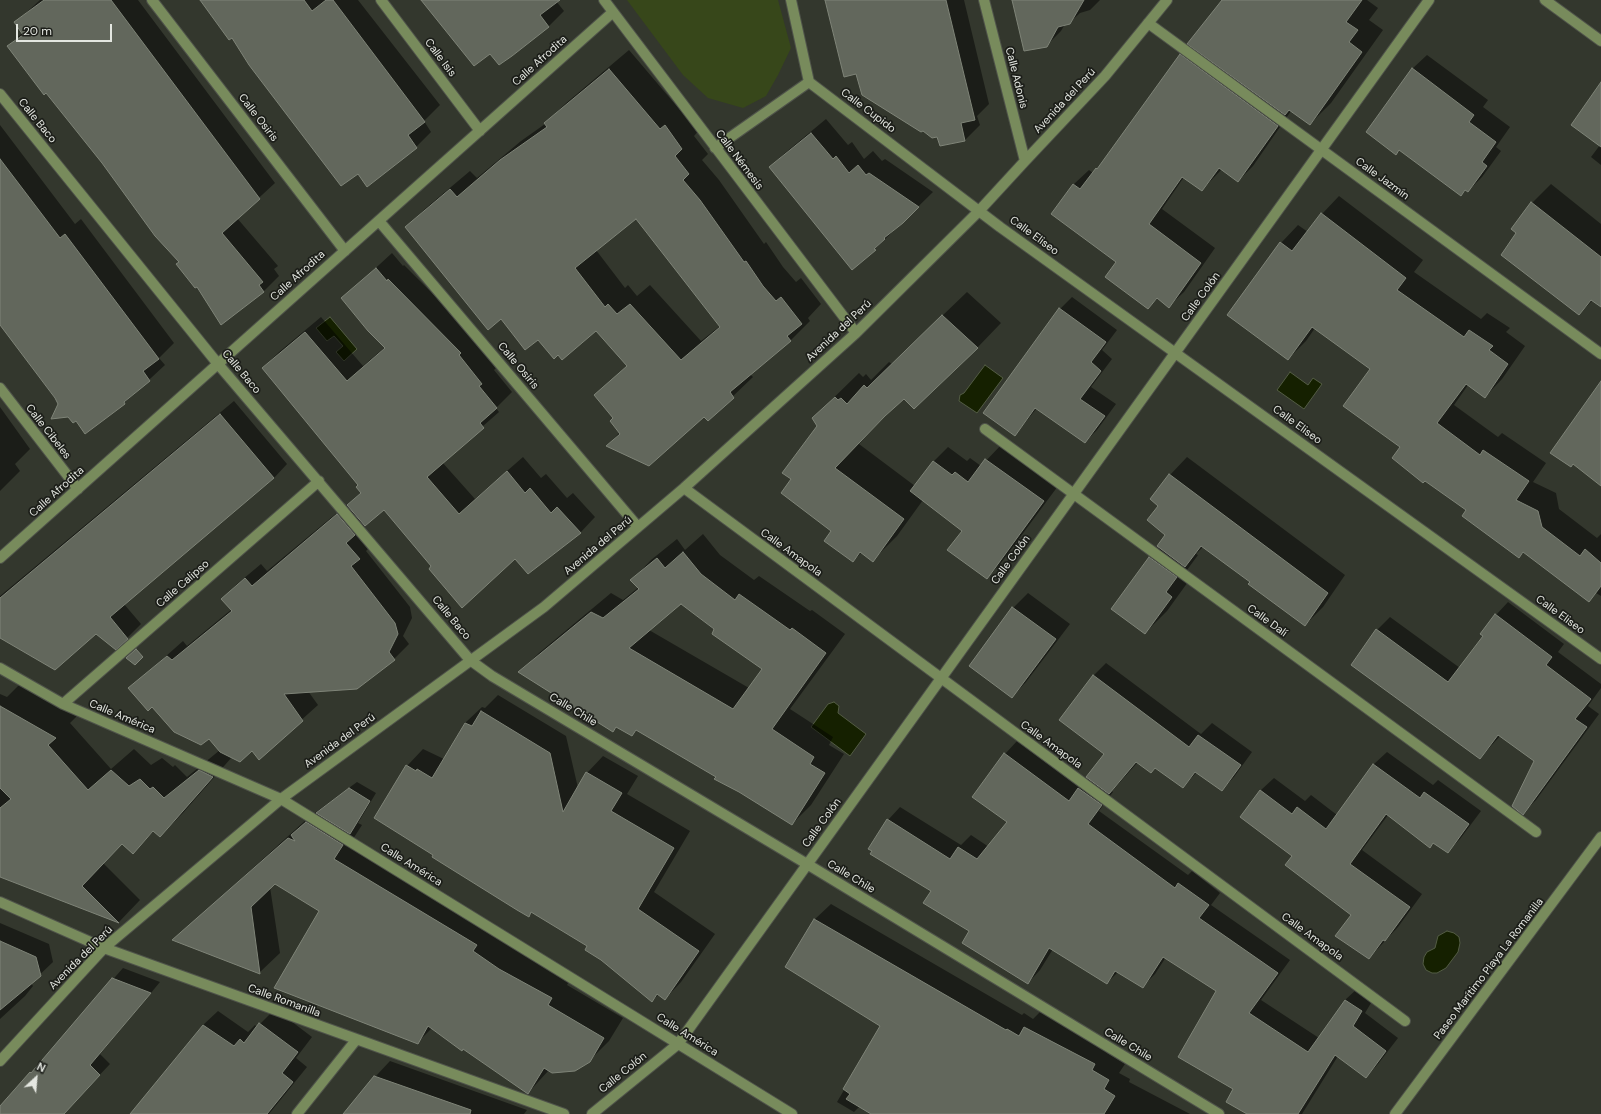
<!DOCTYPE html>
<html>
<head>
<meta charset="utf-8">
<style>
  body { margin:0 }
  #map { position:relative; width:1601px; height:1114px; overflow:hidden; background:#33372d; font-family:"DM Sans",sans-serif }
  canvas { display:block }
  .north { position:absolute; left:16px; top:1058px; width:40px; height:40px; -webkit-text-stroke:3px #1c1e19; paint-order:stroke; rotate:26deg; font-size:11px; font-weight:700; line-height:16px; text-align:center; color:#e4e7e1 }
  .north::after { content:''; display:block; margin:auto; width:14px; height:18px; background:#e4e7e1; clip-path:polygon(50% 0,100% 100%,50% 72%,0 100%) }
  .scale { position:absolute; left:16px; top:24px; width:96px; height:18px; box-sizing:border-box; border:2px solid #e4e7e1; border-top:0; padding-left:5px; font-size:12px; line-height:14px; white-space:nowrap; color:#e4e7e1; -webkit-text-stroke:3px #1c1e19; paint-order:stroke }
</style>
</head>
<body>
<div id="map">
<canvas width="1601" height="1114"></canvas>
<div class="north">N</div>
<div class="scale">20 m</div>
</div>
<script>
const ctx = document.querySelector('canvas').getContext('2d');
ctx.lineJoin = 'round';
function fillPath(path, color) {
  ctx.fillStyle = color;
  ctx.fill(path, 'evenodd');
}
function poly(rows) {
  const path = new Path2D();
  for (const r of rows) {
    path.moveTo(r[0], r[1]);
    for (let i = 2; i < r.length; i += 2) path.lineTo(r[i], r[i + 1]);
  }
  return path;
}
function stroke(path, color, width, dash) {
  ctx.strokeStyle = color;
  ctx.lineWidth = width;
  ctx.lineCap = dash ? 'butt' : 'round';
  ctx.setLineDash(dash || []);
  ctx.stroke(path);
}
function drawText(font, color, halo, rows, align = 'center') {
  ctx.font = font + ' "DM Sans",sans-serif';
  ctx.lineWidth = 3.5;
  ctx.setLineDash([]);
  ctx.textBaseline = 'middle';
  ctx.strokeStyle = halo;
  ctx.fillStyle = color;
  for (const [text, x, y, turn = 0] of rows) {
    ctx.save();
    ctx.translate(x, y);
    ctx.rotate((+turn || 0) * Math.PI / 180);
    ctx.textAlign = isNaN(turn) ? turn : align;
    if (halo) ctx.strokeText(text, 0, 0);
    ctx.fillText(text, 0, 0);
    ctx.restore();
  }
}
fillPath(poly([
  [627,0,778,0,791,48,778,75,766,96,743,108,708,98,683,75]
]), '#37471a');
const water = poly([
  [330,317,357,349,344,361,336,352,343,346,334,336,327,341,316,328,330,317],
  [985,365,1003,378,977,413,959,401,960,395,964,393,985,365],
  [1290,372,1308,385,1313,378,1322,384,1304,409,1277,390,1290,372],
  [834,702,839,706,838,713,866,734,850,756,811,727,828,704,834,702],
  [1447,931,1454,933,1459,937,1460,943,1458,952,1446,968,1437,973,1432,973,1426,970,1423,964,1424,957,1427,952,1435,948,1438,936,1447,931]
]);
fillPath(water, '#152000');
stroke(water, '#535c44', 1);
fillPath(poly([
  [40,0,138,0,275,183,237,218,278,266,274,269,279,276,263,292,180,261,103,163,8,47,23,32,15,23],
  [201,0,358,0,440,105,424,121,431,132,416,147,358,173],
  [423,0,558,0,556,1,564,11,549,26,499,64,490,52],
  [826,0,964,0,989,104,977,116,980,125,965,140,940,145,938,136,857,72],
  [1014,0,1100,0,1090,10,1080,13,1069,23,1065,24,1061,31,1046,46],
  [1225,0,1367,0,1378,8,1369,20,1383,30,1331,103,1310,124,1291,111,1253,166,1238,181,1222,169,1202,190,1184,177,1162,209,1215,248,1184,292,1169,306,1158,298,1148,308,1117,262,1052,214,1074,184,1089,170,1093,173,1103,162,1180,55],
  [629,50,680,110,685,106,701,128,694,136,708,154,702,160,719,180,764,244,766,242,783,267,796,282,801,278,821,304,808,318,810,321,791,340,750,374,753,377,708,420,704,416,608,445,620,432,614,418,596,395,628,365,596,329,558,354,538,339,501,317,407,227,426,208,470,171,477,178,521,141,545,124,565,104],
  [637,218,720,326,701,341,650,285,637,296,628,285,625,288,596,250],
  [1427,55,1488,100,1483,107,1510,127,1496,147,1501,151,1482,177,1468,191,1466,190,1461,195,1400,150,1395,154,1412,69],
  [1601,85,1601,165,1591,157,1600,145],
  [826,119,848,145,852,142,864,159,873,151,882,161,885,159,933,192,875,249,852,268,770,167,785,153],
  [0,125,75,224,81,219,174,343,159,358,165,365,124,403,76,420,59,404,0,323],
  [1551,184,1601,224,1601,305,1593,300,1579,314,1518,233,1532,203],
  [1339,196,1423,260,1414,272,1481,319,1487,313,1510,328,1506,332,1525,346,1502,379,1485,397,1468,385,1454,405,1498,437,1502,433,1546,463,1533,482,1556,493,1559,509,1597,538,1601,534,1601,596,1596,593,1589,600,1524,552,1519,557,1402,447,1372,369,1315,328,1306,341,1288,359,1281,243,1298,225,1308,232,1322,214],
  [392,253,403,266,404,265,476,337,474,339,496,368,494,370,512,392,496,408,499,412,442,462,475,499,523,457,541,478,546,474,567,498,573,493,595,517,580,533,515,557,433,566,384,509,361,528,374,543,366,551,410,607,412,618,403,636,409,644,394,659,357,688,308,691,318,705,259,758,252,750,232,757,182,814,160,836,154,831,133,852,123,843,103,863,140,900,119,922,0,876,0,694,7,697,20,684,77,716,70,723,111,769,134,749,151,765,162,758,173,767,175,765,187,777,220,750,209,738,152,706,130,688,183,641,187,646,232,609,222,599,237,584,261,564,267,571,362,492,359,485,263,368,279,352,321,317,363,366,385,347,343,298],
  [967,292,1001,323,977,348,891,409,859,444,915,486,934,461,948,447,967,461,970,458,981,466,1001,445,1058,486,1001,563,987,578,963,531,923,500,897,536,873,560,862,552,853,561,833,530,792,479,818,426,813,418,859,373,863,377,866,374,871,380,889,362,892,364],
  [1072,297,1117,330,1102,350,1112,359,1091,387,1116,404,1097,430,1085,442,1037,408,1015,435,1060,309],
  [234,401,287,464,274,478,124,604,141,624,127,638,96,633,0,637,0,596],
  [0,407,30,449,15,464,20,471,0,491],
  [1187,457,1345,575,1323,607,1305,625,1204,546,1196,554,1198,555,1187,570,1193,575,1167,611,1145,633,1150,558,1160,547,1167,534,1159,505,1170,475],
  [703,534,720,555,754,580,759,576,810,611,812,610,845,634,790,709,833,737,829,745,844,754,811,805,792,824,717,776,637,730,632,735,618,726,613,731,520,672,539,653,611,593,623,600,639,587,632,580,651,560,677,539,685,550],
  [681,603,763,669,749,688,649,630],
  [1028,593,1070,624,1026,682,1012,697,1013,608],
  [1508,602,1564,644,1558,652,1601,684,1601,688,1588,706,1599,714,1536,800,1523,813,1535,761,1501,735,1480,758,1377,630,1390,617,1460,668,1484,635,1496,615],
  [1106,663,1201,734,1212,723,1252,752,1234,777,1222,790,1197,772,1183,787,1156,767,1151,772,1138,762,1112,791,1113,792,1099,811,1188,875,1192,871,1220,893,1211,905,1290,960,1261,1000,1319,1038,1345,1000,1358,988,1374,998,1365,1013,1398,1038,1378,1064,1366,1077,1338,1056,1302,1114,1249,1114,1234,1089,1217,990,1166,957,1155,974,1142,987,1118,972,1107,983,1053,949,1040,970,1028,983,970,931,932,891,888,820,900,807,961,845,971,835,989,847,1009,822,974,797,1005,754,1017,741,1080,788,1089,778,1105,754,1061,720,1094,675],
  [498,695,566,736,578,788,587,773,603,756,638,776,627,794,690,831,654,892,715,934,681,982,665,999,659,994,652,1001,589,945,532,912,529,915,407,766,423,749,444,759,465,723,482,707,485,708],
  [1387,752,1433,785,1438,780,1481,811,1460,839,1447,852,1434,842,1430,846,1388,815,1362,850,1422,894,1398,927,1369,958,1353,915,1293,856,1261,790,1274,778,1305,801,1311,795,1337,815,1374,764],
  [357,782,376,793,358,823,362,825,353,839,496,925,492,931,571,978,567,985,623,1018,609,1041,585,1065,574,1070,549,1070,528,1093,432,1028,418,1042,320,911,274,882,270,887,280,953,260,972,174,940,308,818],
  [831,904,1022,1015,1024,1013,1033,1019,1040,1012,1095,1039,1110,1048,1107,1053,1125,1064,1119,1073,1130,1079,1129,1082,1190,1114,873,1114,860,1106,854,1112,837,1102,882,1025,814,920],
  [0,923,49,944,53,962,31,983,33,986,25,996,0,1019],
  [123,968,160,982,100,1054,110,1064,75,1101,48,1114,0,1114,0,1108],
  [275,1009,312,1037,296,1058,307,1067,269,1114,131,1114,203,1025,218,1011,248,1032,255,1025,257,1027],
  [390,1061,527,1110,524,1114,345,1114,375,1077]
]), '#0007');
const building = poly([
  [44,0,111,0,260,199,222,233,263,282,259,285,264,292,221,325,197,287,195,288,176,264,179,262,155,236,102,163,46,93,44,95,7,46,23,35,14,22,44,0],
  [200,0,304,0,312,11,326,0,333,0,425,122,408,135,417,148,367,187,358,174,341,186,249,65,232,38,229,40,200,0],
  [421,0,560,0,540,15,549,27,512,56,499,65,490,54,474,66,421,0],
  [825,0,946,0,975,120,961,123,965,141,940,146,937,137,932,138,923,131,921,132,862,95,856,74,844,77,825,0],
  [1012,0,1084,0,1070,24,1058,27,1047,47,1024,51,1012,0],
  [1222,0,1362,0,1346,22,1358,30,1349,42,1362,52,1310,125,1289,110,1285,115,1187,44,1222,0],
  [1180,54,1278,126,1238,182,1219,168,1202,191,1182,177,1149,224,1201,263,1169,308,1157,298,1148,309,1105,277,1116,262,1051,214,1073,184,1080,189,1096,168,1097,169,1180,54],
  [1412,68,1474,115,1469,122,1496,142,1482,162,1487,166,1468,192,1465,190,1461,196,1399,150,1396,155,1366,132,1412,68],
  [609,69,660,129,665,125,682,149,675,156,689,174,683,180,700,200,744,262,746,261,763,286,776,301,781,297,802,324,787,336,791,341,730,392,734,398,708,421,704,417,649,466,606,446,620,434,610,421,613,418,594,395,627,366,596,331,562,360,558,355,554,359,538,340,525,350,501,319,488,330,405,227,450,189,457,197,500,160,547,127,544,123,609,69],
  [636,219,720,327,681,360,630,304,617,314,608,304,605,307,575,268,636,219],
  [1601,82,1601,147,1571,125,1601,82],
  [811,133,833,159,836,156,849,173,858,165,866,175,869,173,919,207,903,223,884,238,885,239,874,249,876,250,852,270,769,167,811,133],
  [0,159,60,238,65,234,159,359,143,371,150,381,124,402,125,404,85,434,76,421,73,423,68,417,51,419,58,404,55,398,0,325,0,159],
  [1531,202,1601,257,1601,307,1591,300,1579,315,1501,255,1516,233,1511,229,1531,202],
  [1321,213,1406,278,1397,290,1464,337,1469,330,1493,346,1489,350,1508,364,1485,398,1466,384,1437,423,1480,455,1483,450,1529,481,1516,500,1538,511,1542,527,1580,556,1585,549,1601,563,1601,586,1589,602,1523,552,1519,558,1462,516,1466,510,1425,481,1423,483,1392,458,1400,447,1343,406,1370,369,1312,327,1288,360,1227,315,1280,242,1292,251,1321,213],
  [376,268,387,281,388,279,461,353,459,355,482,384,479,386,497,408,480,423,484,428,427,477,459,514,507,471,525,493,530,488,551,513,557,507,581,533,528,574,515,559,462,608,429,569,431,566,384,510,365,526,347,505,361,493,356,487,358,485,262,368,305,332,347,381,385,348,368,331,341,298,376,268],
  [1059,308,1106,342,1091,362,1101,371,1080,399,1105,416,1085,443,1035,408,1015,436,983,413,1059,308],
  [942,315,978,348,914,409,904,399,885,416,835,468,904,519,873,562,860,552,853,562,824,541,831,531,781,493,791,479,782,473,817,426,812,418,835,397,838,400,841,398,847,404,864,385,867,388,942,315],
  [1601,381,1601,486,1573,464,1571,467,1550,453,1601,381],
  [220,414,274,478,110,617,128,639,116,650,96,634,55,670,0,638,0,598,220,414],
  [985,459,1044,501,987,579,947,550,962,531,910,491,933,461,952,475,955,472,968,482,985,459],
  [1169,474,1328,593,1305,626,1248,584,1250,582,1201,546,1185,567,1157,546,1165,535,1147,520,1158,506,1150,499,1169,474],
  [337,514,355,535,346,543,360,559,351,566,395,623,398,634,389,652,395,660,357,689,284,694,303,721,259,760,252,751,240,762,220,752,209,739,201,745,174,732,152,707,148,711,128,688,167,656,172,660,232,611,221,599,245,578,252,586,337,514],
  [683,552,701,574,735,600,739,594,790,630,792,628,826,653,772,729,814,757,810,764,825,773,792,825,739,792,714,779,716,777,636,730,632,736,616,727,613,732,518,672,591,612,603,618,639,589,630,580,657,558,665,568,683,552],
  [681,604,714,629,712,634,762,669,733,709,629,648,681,604],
  [1149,557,1177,577,1166,592,1172,597,1145,634,1111,609,1149,557],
  [1012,607,1056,639,1012,698,969,666,1012,607],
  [1495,614,1552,657,1546,665,1591,699,1575,719,1587,727,1523,815,1512,806,1534,761,1498,735,1480,759,1351,665,1376,629,1448,682,1483,636,1480,634,1495,614],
  [136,649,143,657,135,665,126,658,136,649],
  [1093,675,1189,747,1198,735,1241,765,1222,791,1195,772,1183,788,1155,768,1151,773,1136,762,1109,794,1086,777,1104,754,1059,720,1093,675],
  [0,706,56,738,48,745,88,790,111,770,129,786,140,779,150,789,153,787,164,798,199,770,213,777,160,837,153,831,133,854,122,844,82,886,119,923,0,877,0,808,11,799,0,788,0,706],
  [481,711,550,753,563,812,586,772,622,793,611,811,674,848,638,909,699,951,665,1000,657,994,652,1002,601,960,585,950,587,946,531,912,529,917,517,910,432,857,433,855,374,818,406,765,416,771,417,769,432,778,465,723,472,726,481,711],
  [1004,753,1069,801,1078,788,1102,805,1088,824,1175,888,1178,883,1209,905,1199,918,1278,973,1249,1013,1308,1052,1345,1000,1362,1011,1353,1026,1386,1051,1366,1078,1335,1055,1298,1114,1247,1114,1226,1102,1233,1089,1178,1057,1216,991,1163,957,1143,988,1115,971,1107,984,1049,948,1028,984,962,943,969,931,923,903,931,891,870,854,872,851,868,849,887,819,950,859,958,847,977,859,1007,822,972,797,1004,753],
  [1373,764,1420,798,1424,792,1469,824,1448,853,1433,843,1430,848,1386,814,1350,864,1410,907,1385,941,1383,940,1369,959,1335,936,1351,915,1285,865,1292,856,1240,817,1260,790,1292,814,1297,807,1326,829,1373,764],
  [349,788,370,801,350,834,316,813,349,788],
  [306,822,343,845,334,859,477,945,473,951,499,969,552,998,548,1005,604,1038,590,1062,575,1071,552,1073,544,1068,528,1094,463,1049,462,1051,428,1026,418,1044,274,988,319,911,275,884,251,907,260,974,172,940,288,838,295,841,291,835,306,822],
  [814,919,1006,1030,1007,1029,1019,1036,1024,1027,1095,1064,1092,1070,1109,1080,1104,1089,1115,1096,1104,1114,871,1114,846,1099,850,1094,843,1089,880,1026,785,967,814,919],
  [0,941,36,957,41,976,0,1010,0,941],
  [112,978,151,993,90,1065,100,1075,64,1114,0,1114,0,1106,30,1072,31,1073,112,978],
  [259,1023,298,1052,282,1073,293,1082,267,1114,130,1114,203,1025,234,1046,240,1039,244,1043,259,1023],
  [374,1076,471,1110,470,1114,343,1114,374,1076]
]);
fillPath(building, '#62675c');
stroke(building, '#7f8478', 1);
const minor = poly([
  [152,0,345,251],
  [381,0,480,131],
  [604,0,856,333],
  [791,0,809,82,1000,227,1601,659],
  [984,0,1025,161],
  [1545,0,1601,41],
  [1148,23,1601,354],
  [0,94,218,364,470,660,492,676,807,864,1219,1114],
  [715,148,809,82],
  [379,221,638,527],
  [0,388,78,489],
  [985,429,1536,832],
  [684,488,1405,1021],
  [0,558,613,12],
  [0,668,63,704,281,799,792,1114],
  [63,704,319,481],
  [0,902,104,948,564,1114],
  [0,1061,104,948,281,799,544,607,684,488,856,333,979,211,1025,161,1105,76,1167,0],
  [297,1114,356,1040],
  [592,1114,678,1044,1429,0],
  [1395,1114,1601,837]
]);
stroke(minor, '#4f534a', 12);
stroke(minor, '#788b5c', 10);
drawText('11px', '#e4e7e1', '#1c1e19', [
  ["Calle Isis",440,58,53],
  ["Calle Afrodita",540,61,-42],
  ["Calle Adonis",1016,78,76],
  ["Avenida del Perú",1065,101,-47],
  ["Calle Cupido",868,111,37],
  ["Calle Osiris",258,118,52],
  ["Calle Baco",37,121,51],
  ["Calle Némesis",739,160,53],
  ["Calle Jazmín",1382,179,36],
  ["Calle Eliseo",1034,236,36],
  ["Calle Afrodita",298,276,-42],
  ["Calle Colón",1201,297,-54],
  ["Avenida del Perú",839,331,-43],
  ["Calle Osiris",518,366,50],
  ["Calle Baco",241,372,50],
  ["Calle Eliseo",1297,425,36],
  ["Calle Cibeles",48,432,52],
  ["Calle Afrodita",57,492,-42],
  ["Avenida del Perú",598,546,-40],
  ["Calle Amapola",791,553,36],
  ["Calle Colón",1011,560,-54],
  ["Calle Calipso",183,584,-41],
  ["Calle Eliseo",1560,615,36],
  ["Calle Baco",451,618,50],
  ["Calle Dalí",1267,621,36],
  ["Calle Chile",573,710,31],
  ["Calle América",122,717,23],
  ["Avenida del Perú",340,741,-36],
  ["Calle Amapola",1051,745,36],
  ["Calle Colón",822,823,-54],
  ["Calle América",411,865,32],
  ["Calle Chile",851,877,31],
  ["Calle Amapola",1312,937,36],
  ["Avenida del Perú",81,958,-45],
  ["Paseo Marítimo Playa La Romanilla",1489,969,-53],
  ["Calle Romanilla",284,1001,20],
  ["Calle América",687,1035,32],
  ["Calle Chile",1128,1045,31],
  ["Calle Colón",623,1073,-39]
]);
</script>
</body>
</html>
